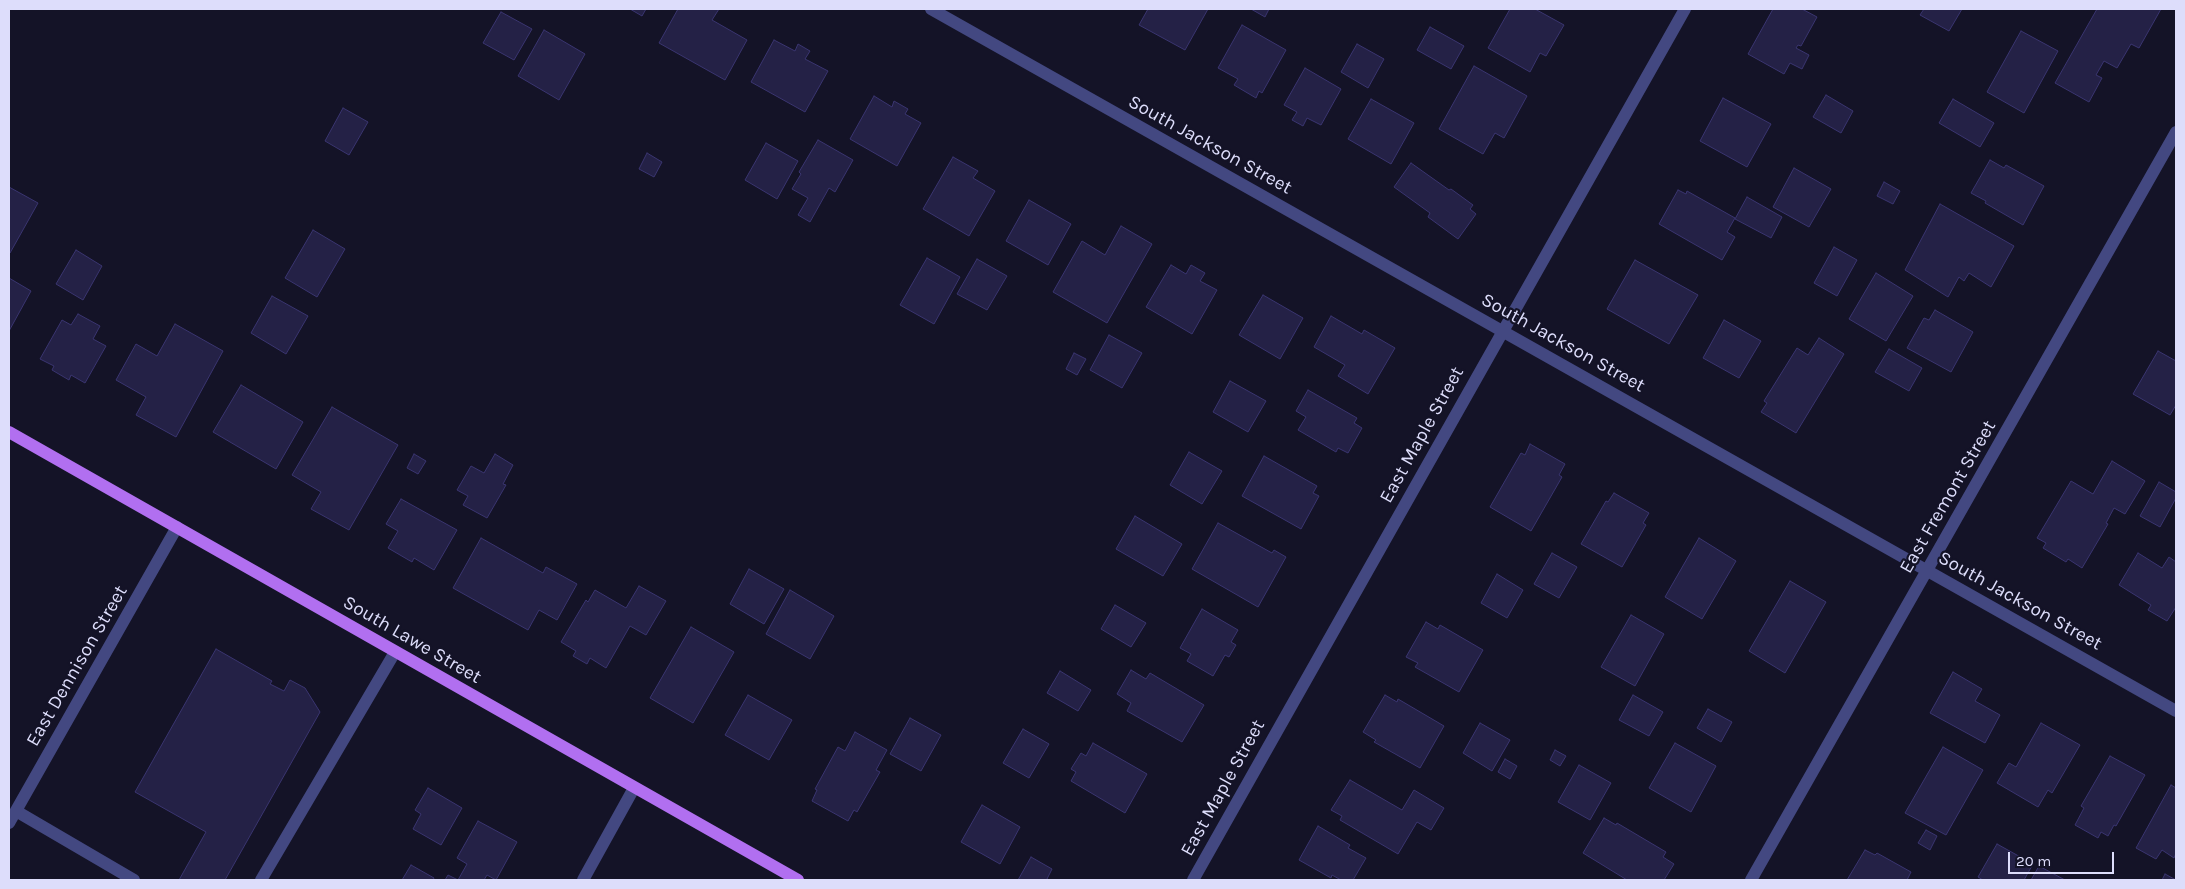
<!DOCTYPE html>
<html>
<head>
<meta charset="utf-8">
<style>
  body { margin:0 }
  #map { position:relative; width:2185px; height:889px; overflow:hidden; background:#141327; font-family:Karla,sans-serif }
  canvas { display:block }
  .frame { position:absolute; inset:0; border:10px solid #ddddfb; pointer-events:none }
  .scale { position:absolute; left:2008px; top:852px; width:106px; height:22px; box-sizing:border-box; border:2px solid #ddddfb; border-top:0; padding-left:6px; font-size:15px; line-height:18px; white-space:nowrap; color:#ddddfb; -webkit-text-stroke:4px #141327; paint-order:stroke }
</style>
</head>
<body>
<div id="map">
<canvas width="2185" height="889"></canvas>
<div class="frame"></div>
<div class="scale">20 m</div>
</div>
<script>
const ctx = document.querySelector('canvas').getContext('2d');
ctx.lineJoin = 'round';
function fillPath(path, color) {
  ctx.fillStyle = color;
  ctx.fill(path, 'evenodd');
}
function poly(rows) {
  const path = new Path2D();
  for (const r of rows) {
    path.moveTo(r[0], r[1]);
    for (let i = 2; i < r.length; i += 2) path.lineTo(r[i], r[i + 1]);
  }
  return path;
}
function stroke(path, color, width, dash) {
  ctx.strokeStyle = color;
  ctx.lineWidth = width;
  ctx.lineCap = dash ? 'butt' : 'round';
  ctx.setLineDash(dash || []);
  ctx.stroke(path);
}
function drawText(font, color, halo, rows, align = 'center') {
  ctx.font = font + ' Karla,sans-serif';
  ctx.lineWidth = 4.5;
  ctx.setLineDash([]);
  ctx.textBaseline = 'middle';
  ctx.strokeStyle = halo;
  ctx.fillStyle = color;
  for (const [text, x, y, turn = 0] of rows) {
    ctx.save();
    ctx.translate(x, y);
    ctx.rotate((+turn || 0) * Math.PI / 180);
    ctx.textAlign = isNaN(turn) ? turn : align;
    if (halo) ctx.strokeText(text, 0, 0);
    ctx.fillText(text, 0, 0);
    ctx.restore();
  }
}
const building = poly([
  [630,9,646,9,642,16,630,9],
  [678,9,719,9,712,20,747,40,725,80,659,43,678,9],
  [1148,9,1208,9,1185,50,1139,25,1148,9],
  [1251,9,1269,9,1265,17,1251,9],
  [1510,9,1535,9,1564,25,1546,56,1540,53,1530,72,1488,48,1510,9],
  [1773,9,1802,9,1817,17,1801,46,1798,45,1796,48,1809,55,1802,69,1790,63,1784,74,1748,54,1773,9],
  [1924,9,1962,9,1949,31,1920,15,1924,9],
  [2097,9,2161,9,2139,48,2131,44,2117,68,2104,61,2096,75,2102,78,2089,102,2055,83,2097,9],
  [501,12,532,29,514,60,483,43,501,12],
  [1242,25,1286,50,1262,93,1259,91,1256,98,1234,85,1238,79,1218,68,1242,25],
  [1430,27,1464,46,1451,69,1417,50,1430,27],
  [544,30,585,54,559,100,518,76,544,30],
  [2021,31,2058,51,2024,113,1987,92,2021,31],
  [774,40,795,51,798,44,810,51,805,59,828,71,805,112,751,82,774,40],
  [1357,44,1384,59,1368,88,1341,72,1357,44],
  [1474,66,1527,96,1504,138,1495,133,1483,154,1439,129,1474,66],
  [1305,68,1341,89,1321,125,1307,118,1303,126,1292,120,1297,112,1284,105,1305,68],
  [1826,95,1853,111,1841,133,1813,117,1826,95],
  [874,96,892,107,894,101,908,109,905,114,921,123,897,166,850,139,874,96],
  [1723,98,1771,124,1747,167,1700,141,1723,98],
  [1371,99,1414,123,1391,164,1348,139,1371,99],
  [1953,99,1994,123,1980,147,1939,123,1953,99],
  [343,108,368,122,349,155,325,141,343,108],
  [818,140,853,160,835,192,829,188,810,222,798,215,808,198,792,189,801,174,799,172,818,140],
  [766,143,798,161,777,199,745,180,766,143],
  [647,153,662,162,654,177,639,169,647,153],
  [953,157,978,171,973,178,995,191,969,236,923,209,953,157],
  [1990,160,2004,168,2006,165,2044,186,2023,225,1985,203,1986,201,1971,193,1990,160],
  [1411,163,1449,190,1451,189,1473,205,1470,209,1476,214,1458,239,1428,217,1430,213,1394,187,1411,163],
  [1794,168,1831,189,1809,227,1773,207,1794,168],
  [1884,182,1900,191,1893,204,1877,196,1884,182],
  [9,187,38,203,10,253,9,252,9,187],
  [1678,190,1686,194,1687,191,1735,218,1727,232,1735,237,1722,260,1659,224,1678,190],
  [1747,197,1782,217,1771,238,1735,219,1747,197],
  [1029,200,1071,224,1048,265,1006,241,1029,200],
  [1940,204,2014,246,1991,287,1969,273,1964,281,1959,277,1948,297,1905,270,1940,204],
  [1121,226,1152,244,1107,323,1053,292,1082,241,1105,255,1121,226],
  [313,230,345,249,317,297,285,278,313,230],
  [1834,247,1857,260,1837,296,1814,283,1834,247],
  [76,250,102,266,83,300,56,284,76,250],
  [927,258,960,277,934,324,900,305,927,258],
  [977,259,1007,276,987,310,957,294,977,259],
  [1635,260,1698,295,1669,344,1607,309,1635,260],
  [1171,265,1186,274,1191,265,1205,273,1200,281,1217,290,1192,334,1146,307,1171,265],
  [1876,273,1913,296,1886,341,1849,319,1876,273],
  [9,278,31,291,9,331,9,278],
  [1263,295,1303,318,1280,359,1239,335,1263,295],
  [272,296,308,316,286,354,251,333,272,296],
  [1935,310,1973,332,1951,372,1907,348,1924,318,1929,320,1935,310],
  [78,314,100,326,93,339,106,346,85,383,71,375,69,380,52,370,54,366,40,359,62,320,71,325,78,314],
  [1331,316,1362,334,1364,330,1395,348,1368,394,1338,376,1345,365,1314,347,1331,316],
  [1724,320,1761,341,1739,378,1703,358,1724,320],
  [175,324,223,351,176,437,136,415,146,397,116,380,136,344,157,356,175,324],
  [1109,335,1142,353,1122,388,1090,370,1109,335],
  [1819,338,1844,354,1796,433,1761,412,1767,403,1764,401,1797,348,1808,355,1819,338],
  [1889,349,1922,368,1909,391,1875,372,1889,349],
  [2158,351,2176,361,2176,405,2170,415,2133,394,2158,351],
  [1074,353,1086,359,1077,375,1066,369,1074,353],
  [1230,381,1266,401,1248,432,1213,412,1230,381],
  [241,385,303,422,276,469,213,432,241,385],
  [1308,390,1357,418,1354,423,1362,428,1348,453,1338,448,1336,452,1298,430,1306,417,1296,411,1308,390],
  [332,407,398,445,349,530,311,509,321,492,292,475,332,407],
  [1530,444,1565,464,1559,475,1562,477,1531,531,1490,507,1521,453,1525,455,1530,444],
  [1189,452,1222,471,1202,504,1170,485,1189,452],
  [414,454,426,461,418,474,407,468,414,454],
  [495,454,513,465,503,484,506,485,487,518,463,505,468,496,457,490,471,466,484,473,495,454],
  [1264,456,1317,486,1313,493,1319,496,1301,529,1242,496,1264,456],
  [2112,461,2145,481,2125,514,2114,508,2106,523,2108,524,2082,568,2068,559,2066,562,2043,548,2046,543,2037,538,2071,481,2093,494,2112,461],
  [2159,482,2176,492,2176,498,2160,527,2140,516,2159,482],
  [1614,493,1649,513,1643,523,1646,525,1622,567,1581,544,1606,501,1608,502,1614,493],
  [401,499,457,530,434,570,414,558,412,562,388,548,398,531,386,524,401,499],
  [1135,516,1182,544,1163,576,1116,549,1135,516],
  [1218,523,1272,553,1274,550,1286,557,1258,607,1192,569,1218,523],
  [481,538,543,573,546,567,577,584,557,620,539,610,528,630,453,588,481,538],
  [1699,538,1736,561,1702,619,1665,597,1699,538],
  [1552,553,1577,567,1559,598,1534,584,1552,553],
  [2138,553,2162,568,2169,557,2176,562,2176,607,2167,621,2148,610,2151,605,2119,585,2138,553],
  [749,569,784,589,764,624,730,604,749,569],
  [1497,574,1523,590,1507,618,1481,603,1497,574],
  [1790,581,1826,602,1785,673,1749,651,1790,581],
  [639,586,666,601,646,635,630,626,606,668,590,658,587,664,573,656,576,651,561,642,586,600,588,602,595,590,626,608,639,586],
  [790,590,834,616,810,659,766,634,790,590],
  [1115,605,1146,623,1131,647,1101,629,1115,605],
  [1202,609,1238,630,1231,642,1236,645,1229,657,1225,655,1213,676,1187,661,1191,654,1180,648,1202,609],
  [1631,615,1664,634,1635,686,1601,667,1631,615],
  [1426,622,1438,629,1440,625,1483,650,1459,692,1415,667,1418,663,1406,657,1426,622],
  [691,627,734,652,693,723,650,698,691,627],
  [216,649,272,681,270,684,284,691,290,680,305,688,320,712,225,880,179,880,206,832,135,792,216,649],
  [1131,670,1146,679,1150,673,1204,705,1182,742,1127,711,1131,703,1117,694,1131,670],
  [1060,671,1091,690,1078,711,1047,693,1060,671],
  [1953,672,1982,689,1975,701,2000,715,1985,743,1930,713,1953,672],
  [748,695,792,720,769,760,725,735,748,695],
  [1385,695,1397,702,1398,699,1444,726,1420,768,1374,742,1376,740,1363,732,1385,695],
  [1633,695,1663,712,1649,736,1619,720,1633,695],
  [1708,709,1732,722,1721,742,1697,728,1708,709],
  [910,718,941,735,921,771,890,754,910,718],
  [1480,723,1510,740,1492,771,1463,753,1480,723],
  [2041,723,2080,745,2052,793,2048,790,2038,807,1997,783,2009,763,2016,767,2041,723],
  [1023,729,1049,744,1029,778,1003,763,1023,729],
  [855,732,887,750,876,770,880,772,857,812,854,810,848,821,812,801,817,790,815,789,838,747,845,751,855,732],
  [1093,743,1147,774,1125,813,1071,781,1076,772,1071,769,1081,753,1086,756,1093,743],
  [1675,743,1716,766,1691,812,1649,788,1675,743],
  [1943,747,1983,770,1946,835,1905,813,1943,747],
  [1555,750,1566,756,1560,766,1550,760,1555,750],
  [2110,756,2145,775,2116,826,2114,825,2108,836,2101,832,2098,838,2075,825,2084,808,2081,806,2110,756],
  [1505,759,1517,766,1510,779,1498,772,1505,759],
  [1579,765,1611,783,1590,820,1558,802,1579,765],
  [1350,780,1402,810,1414,790,1444,808,1431,830,1417,822,1398,854,1340,820,1342,816,1331,810,1350,780],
  [2171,785,2176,788,2176,853,2174,858,2162,850,2156,859,2136,848,2171,785],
  [428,788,462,808,441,845,413,829,421,814,415,810,428,788],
  [982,805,1020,827,1000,864,961,842,982,805],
  [1604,818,1616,825,1617,823,1666,852,1663,857,1674,864,1664,880,1627,880,1583,853,1604,818],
  [478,821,517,842,496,880,487,875,484,880,445,880,448,875,458,880,467,864,457,858,478,821],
  [1318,826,1350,845,1348,848,1366,858,1353,880,1341,880,1332,875,1331,878,1299,860,1318,826],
  [1926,830,1937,836,1930,850,1918,843,1926,830],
  [1997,844,2033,864,2024,880,1983,880,1978,877,1997,844],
  [1865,850,1875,855,1877,853,1911,872,1907,880,1847,880,1865,850],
  [1031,857,1052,869,1047,879,1050,880,1018,880,1031,857],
  [411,865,434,878,433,880,402,880,411,865],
  [2039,866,2065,880,2031,880,2039,866],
  [2165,874,2176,880,2162,880,2165,874]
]);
fillPath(building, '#242146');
stroke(building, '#3a3570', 1);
stroke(poly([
  [931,9,2176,711],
  [16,811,134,880],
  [9,823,177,527],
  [261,880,395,652],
  [583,880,634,788],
  [1193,880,1685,9],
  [1751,880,2176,132]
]), '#434881', 12);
stroke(poly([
  [9,432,798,880]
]), '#b16ff0', 12);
drawText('19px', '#ddddfb', '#141327', [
  ["South Jackson Street",1210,145,29],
  ["South Jackson Street",1563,343,29],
  ["East Maple Street",1422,435,-61],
  ["East Fremont Street",1948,497,-60],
  ["South Jackson Street",2020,601,29],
  ["South Lawe Street",412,640,30],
  ["East Dennison Street",77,666,-60],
  ["East Maple Street",1223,788,-61]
]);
</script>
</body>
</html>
